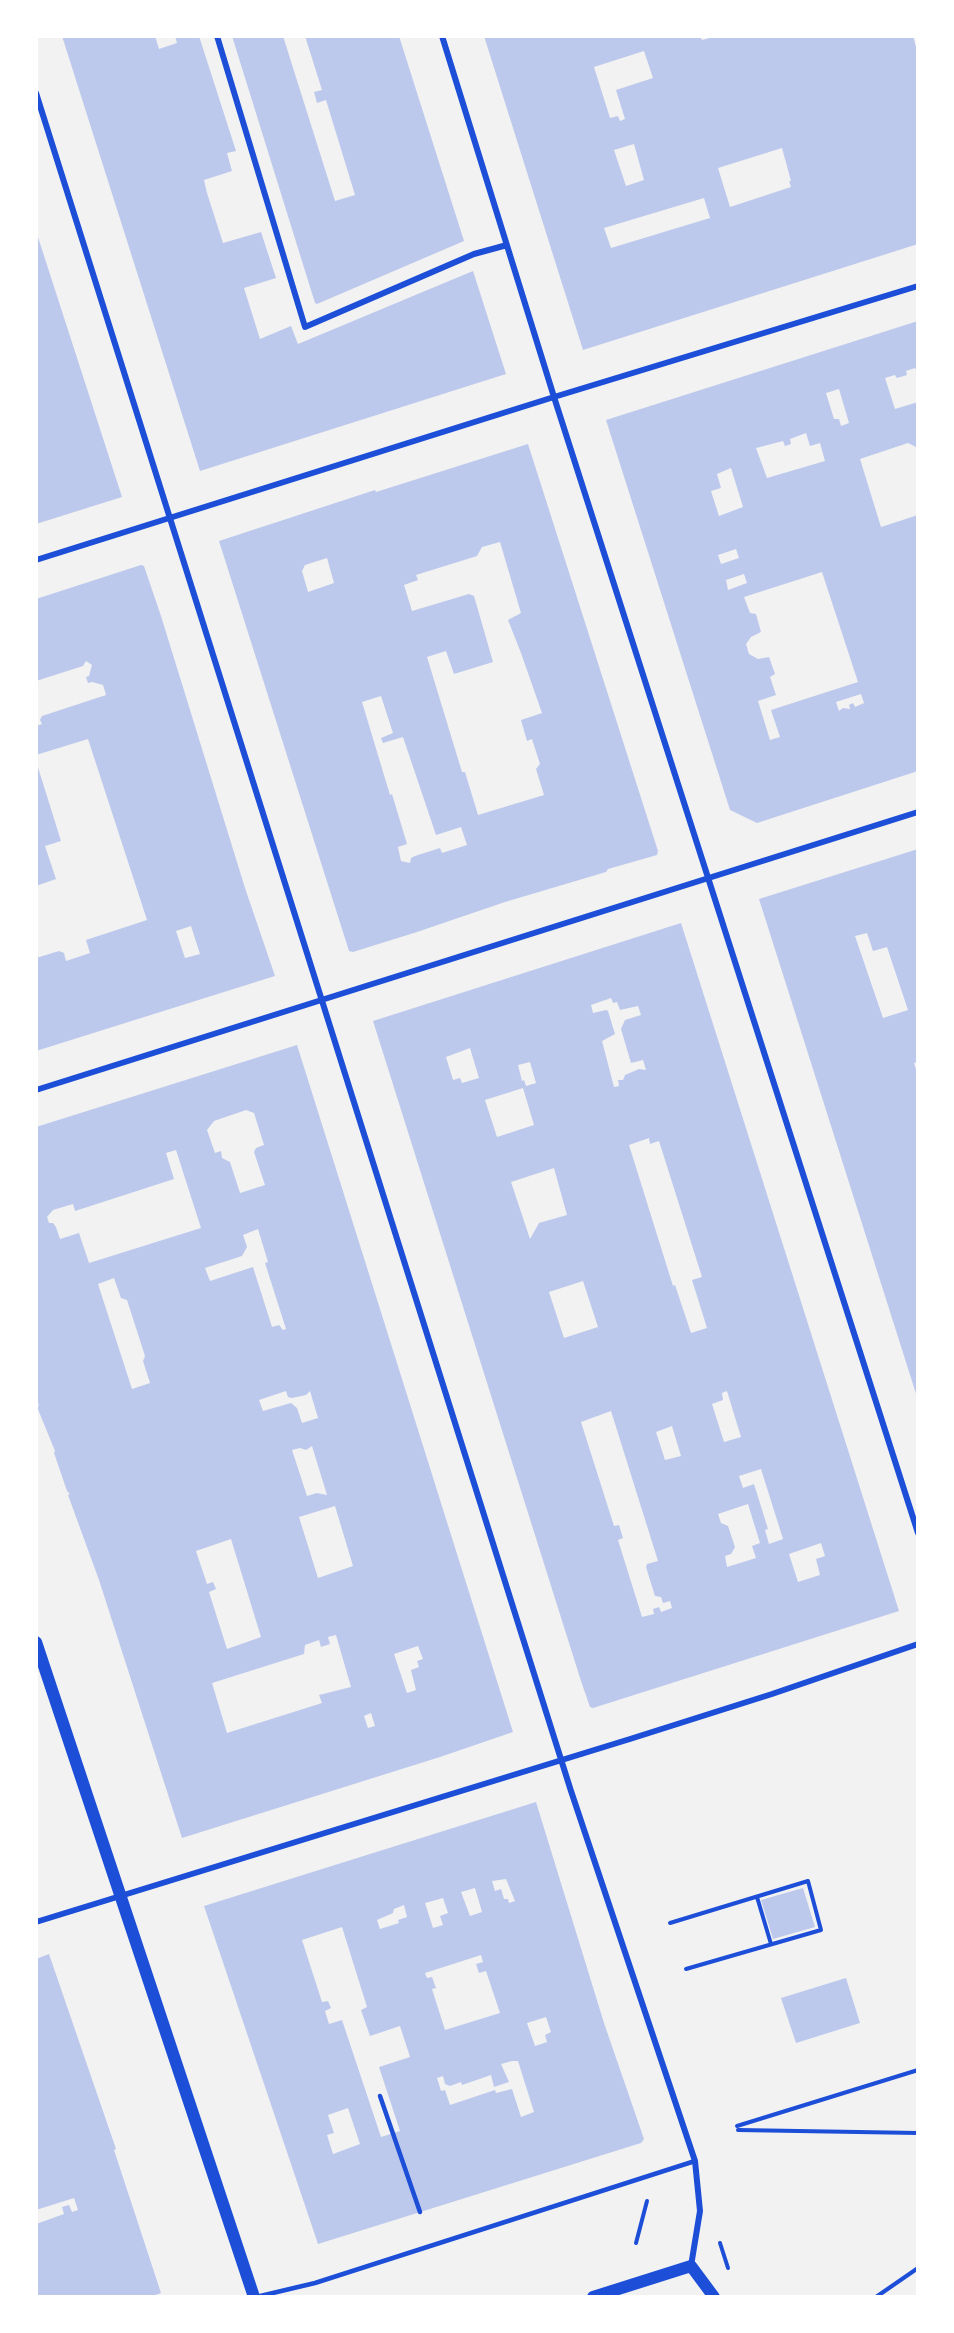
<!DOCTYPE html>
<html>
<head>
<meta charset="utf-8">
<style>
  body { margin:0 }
  #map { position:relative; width:954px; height:2333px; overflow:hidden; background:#f2f2f2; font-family:"PT Sans",sans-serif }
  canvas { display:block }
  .frame { position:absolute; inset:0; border:38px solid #fff; pointer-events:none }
</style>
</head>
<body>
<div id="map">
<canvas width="954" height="2333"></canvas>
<div class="frame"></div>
</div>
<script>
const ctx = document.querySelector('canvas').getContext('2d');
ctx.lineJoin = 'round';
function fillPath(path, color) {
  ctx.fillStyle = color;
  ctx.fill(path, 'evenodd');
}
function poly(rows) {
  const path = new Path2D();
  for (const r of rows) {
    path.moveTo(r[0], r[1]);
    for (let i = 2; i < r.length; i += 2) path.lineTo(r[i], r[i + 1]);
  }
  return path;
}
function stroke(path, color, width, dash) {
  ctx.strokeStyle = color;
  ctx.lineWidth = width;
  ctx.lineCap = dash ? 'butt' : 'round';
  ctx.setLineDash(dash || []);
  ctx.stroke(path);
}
fillPath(poly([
  [62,36,155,36,159,49,177,43,175,36,199,36,236,151,227,153,232,171,204,180,207,193,223,243,261,232,276,278,244,288,260,339,291,326,298,344,473,271,506,374,200,471],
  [232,36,283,36,335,201,355,195,326,100,317,103,314,92,322,90,305,36,399,36,464,241,317,304,315,303],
  [484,36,700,36,702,40,717,36,913,36,918,54,918,244,583,350],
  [644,51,653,78,616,90,625,119,620,121,618,116,610,118,594,67],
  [634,144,644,180,626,186,614,150],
  [782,148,791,181,789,181,791,187,730,207,718,168],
  [704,198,710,218,611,248,604,228],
  [36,231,122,497,36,524],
  [918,321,918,375,915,368,906,371,907,375,897,378,895,375,885,378,895,409,918,402,918,448,908,443,860,459,881,527,918,515,918,771,757,823,730,810,606,420],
  [839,389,849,423,841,426,839,419,834,419,826,393],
  [806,433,810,446,820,443,825,461,767,478,756,448,783,441,785,446,791,444,790,439],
  [731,468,743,507,719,516,711,491,721,488,717,474],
  [736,549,739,558,721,564,718,555],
  [822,572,858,682,771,710,780,737,770,740,758,701,776,695,770,677,775,674,769,657,758,659,749,654,746,644,751,637,761,632,756,614,750,613,744,597],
  [744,574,747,583,728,590,726,580],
  [861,694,864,703,855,707,853,703,849,705,850,709,843,708,839,711,836,702],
  [528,444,658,851,657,855,608,869,606,872,505,902,417,932,353,952,349,951,219,541,375,490,376,492],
  [500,542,521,613,508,620,521,653,542,713,521,720,527,741,532,739,540,764,536,769,544,795,478,815,465,772,462,772,427,657,446,651,454,674,493,662,474,596,469,594,412,611,404,585,418,580,416,575,477,556,482,547],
  [327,558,334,583,308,592,302,571,305,565],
  [381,696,393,733,381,738,383,743,403,737,436,835,461,827,467,845,442,853,440,848,415,856,411,858,410,863,401,861,398,847,407,844,392,794,390,795,362,702],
  [141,565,144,566,161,616,245,888,275,976,36,1051,36,958,59,951,64,953,66,961,90,953,86,940,147,920,88,739,36,755,36,726,42,724,40,720,42,716,106,695,103,685,92,682,88,683,86,677,89,676,92,665,86,661,83,666,36,681,36,599],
  [191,926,200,954,185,958,176,931],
  [36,761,61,841,45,846,56,879,36,886],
  [918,849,918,1062,914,1063,918,1076,918,1400,759,899],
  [867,933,873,951,887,947,908,1010,883,1018,855,936],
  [681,923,899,1611,593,1708,590,1707,581,1681,373,1021],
  [611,998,613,1003,617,1002,620,1010,638,1006,641,1015,625,1020,621,1029,631,1063,643,1060,646,1070,639,1069,625,1075,623,1080,618,1080,619,1086,614,1087,602,1041,615,1034,608,1011,606,1010,593,1013,591,1005],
  [470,1048,479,1078,462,1083,460,1078,453,1080,446,1057],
  [530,1062,536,1083,526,1086,524,1080,522,1081,518,1065],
  [523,1088,534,1125,497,1137,485,1100],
  [649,1138,650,1144,659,1141,702,1277,692,1280,707,1328,691,1333,675,1285,673,1286,629,1145],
  [554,1168,567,1215,539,1223,530,1239,511,1182],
  [583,1281,598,1327,564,1338,549,1292],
  [727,1391,741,1437,724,1442,712,1404,723,1400,722,1393],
  [611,1411,658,1561,647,1564,646,1567,655,1596,661,1597,663,1603,670,1601,672,1608,661,1612,659,1607,653,1609,654,1614,642,1617,618,1540,623,1538,619,1525,614,1526,581,1422],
  [672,1426,681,1456,665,1460,656,1432],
  [761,1469,783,1539,769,1544,765,1530,768,1529,754,1484,743,1488,739,1476],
  [748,1504,760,1543,752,1546,756,1558,727,1567,725,1556,731,1554,735,1547,728,1526,721,1523,718,1514],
  [821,1543,825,1556,816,1559,820,1575,798,1582,789,1554],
  [297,1045,513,1732,440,1757,182,1838,99,1580,68,1495,70,1494,67,1491,54,1453,55,1451,37,1407,39,1406,36,1396,36,1127],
  [246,1110,254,1113,264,1145,256,1148,254,1152,265,1185,240,1193,230,1162,222,1158,221,1151,215,1153,207,1130,214,1121],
  [176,1150,201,1228,89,1263,79,1233,60,1239,56,1227,53,1223,49,1223,47,1217,53,1210,73,1204,75,1211,174,1179,166,1153],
  [258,1229,268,1262,265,1263,286,1329,283,1330,279,1325,272,1327,253,1267,210,1281,205,1268,242,1256,247,1247,243,1235],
  [114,1278,121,1298,127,1300,145,1356,143,1361,150,1383,132,1389,98,1284],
  [286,1391,288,1397,292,1398,306,1395,310,1391,318,1418,302,1423,297,1408,291,1403,263,1411,259,1400],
  [312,1446,327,1495,317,1493,307,1496,292,1450,300,1448,306,1450],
  [335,1506,353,1566,318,1578,299,1517],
  [231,1539,261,1637,227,1649,209,1592,216,1589,213,1582,207,1584,196,1551],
  [336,1635,351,1687,319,1695,322,1703,227,1733,212,1683,304,1654,305,1645,319,1640,321,1647,330,1644,328,1637],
  [418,1646,423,1659,417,1661,419,1667,411,1670,416,1690,407,1693,394,1654],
  [371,1713,375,1726,368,1728,364,1716],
  [536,1802,604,2023,644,2139,641,2143,318,2244,204,1906],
  [506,1879,515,1901,509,1903,508,1899,504,1899,501,1889,495,1891,492,1881],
  [475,1888,482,1912,470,1916,461,1892],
  [443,1898,448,1913,440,1916,443,1925,433,1928,425,1903],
  [404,1905,407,1917,398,1920,399,1923,380,1929,377,1920,393,1913,394,1909],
  [342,1927,367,2007,361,2010,370,2036,400,2026,410,2057,379,2067,400,2131,381,2137,342,2020,329,2024,325,2011,331,2008,328,2001,322,2002,302,1940],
  [481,1955,483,1962,476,1964,479,1973,486,1971,500,2013,445,2030,432,1989,436,1988,432,1977,427,1978,425,1973],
  [546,2017,551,2032,545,2035,547,2042,535,2046,527,2023],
  [512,2061,518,2061,534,2112,521,2117,512,2089,496,2093,495,2090,450,2105,445,2090,441,2091,437,2078,443,2076,445,2084,450,2086,461,2082,462,2085,491,2075,494,2087,509,2082,501,2064],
  [348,2108,360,2144,333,2154,327,2135,334,2133,328,2115],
  [803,1888,815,1927,773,1939,761,1900],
  [49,1954,116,2149,114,2150,161,2293,150,2297,36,2297,36,2224,64,2214,62,2207,69,2205,72,2212,78,2210,74,2198,36,2210,36,1959],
  [846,1978,860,2023,796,2043,781,1998]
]), '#bdc9ec');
stroke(poly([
  [757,1897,771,1944],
  [670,1923,808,1881,821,1930,686,1969],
  [737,2126,918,2070],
  [738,2130,918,2133],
  [636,2243,647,2201],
  [720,2243,728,2268],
  [876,2297,918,2268]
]), '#1d4ed8', 4);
stroke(poly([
  [380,2096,420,2212],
  [256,2297,315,2283,695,2161]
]), '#1d4ed8', 4.5);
stroke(poly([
  [217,36,305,327,474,254,507,245],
  [442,36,554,397,918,1533],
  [36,93,571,1791,695,2161,700,2211,691,2266],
  [36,560,554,397,918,286],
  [36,1090,918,812],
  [36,1922,630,1739,772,1694,918,1644]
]), '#1d4ed8', 6);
stroke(poly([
  [36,1642,254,2297],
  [593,2297,691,2266,714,2297]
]), '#1d4ed8', 12);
</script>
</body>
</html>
